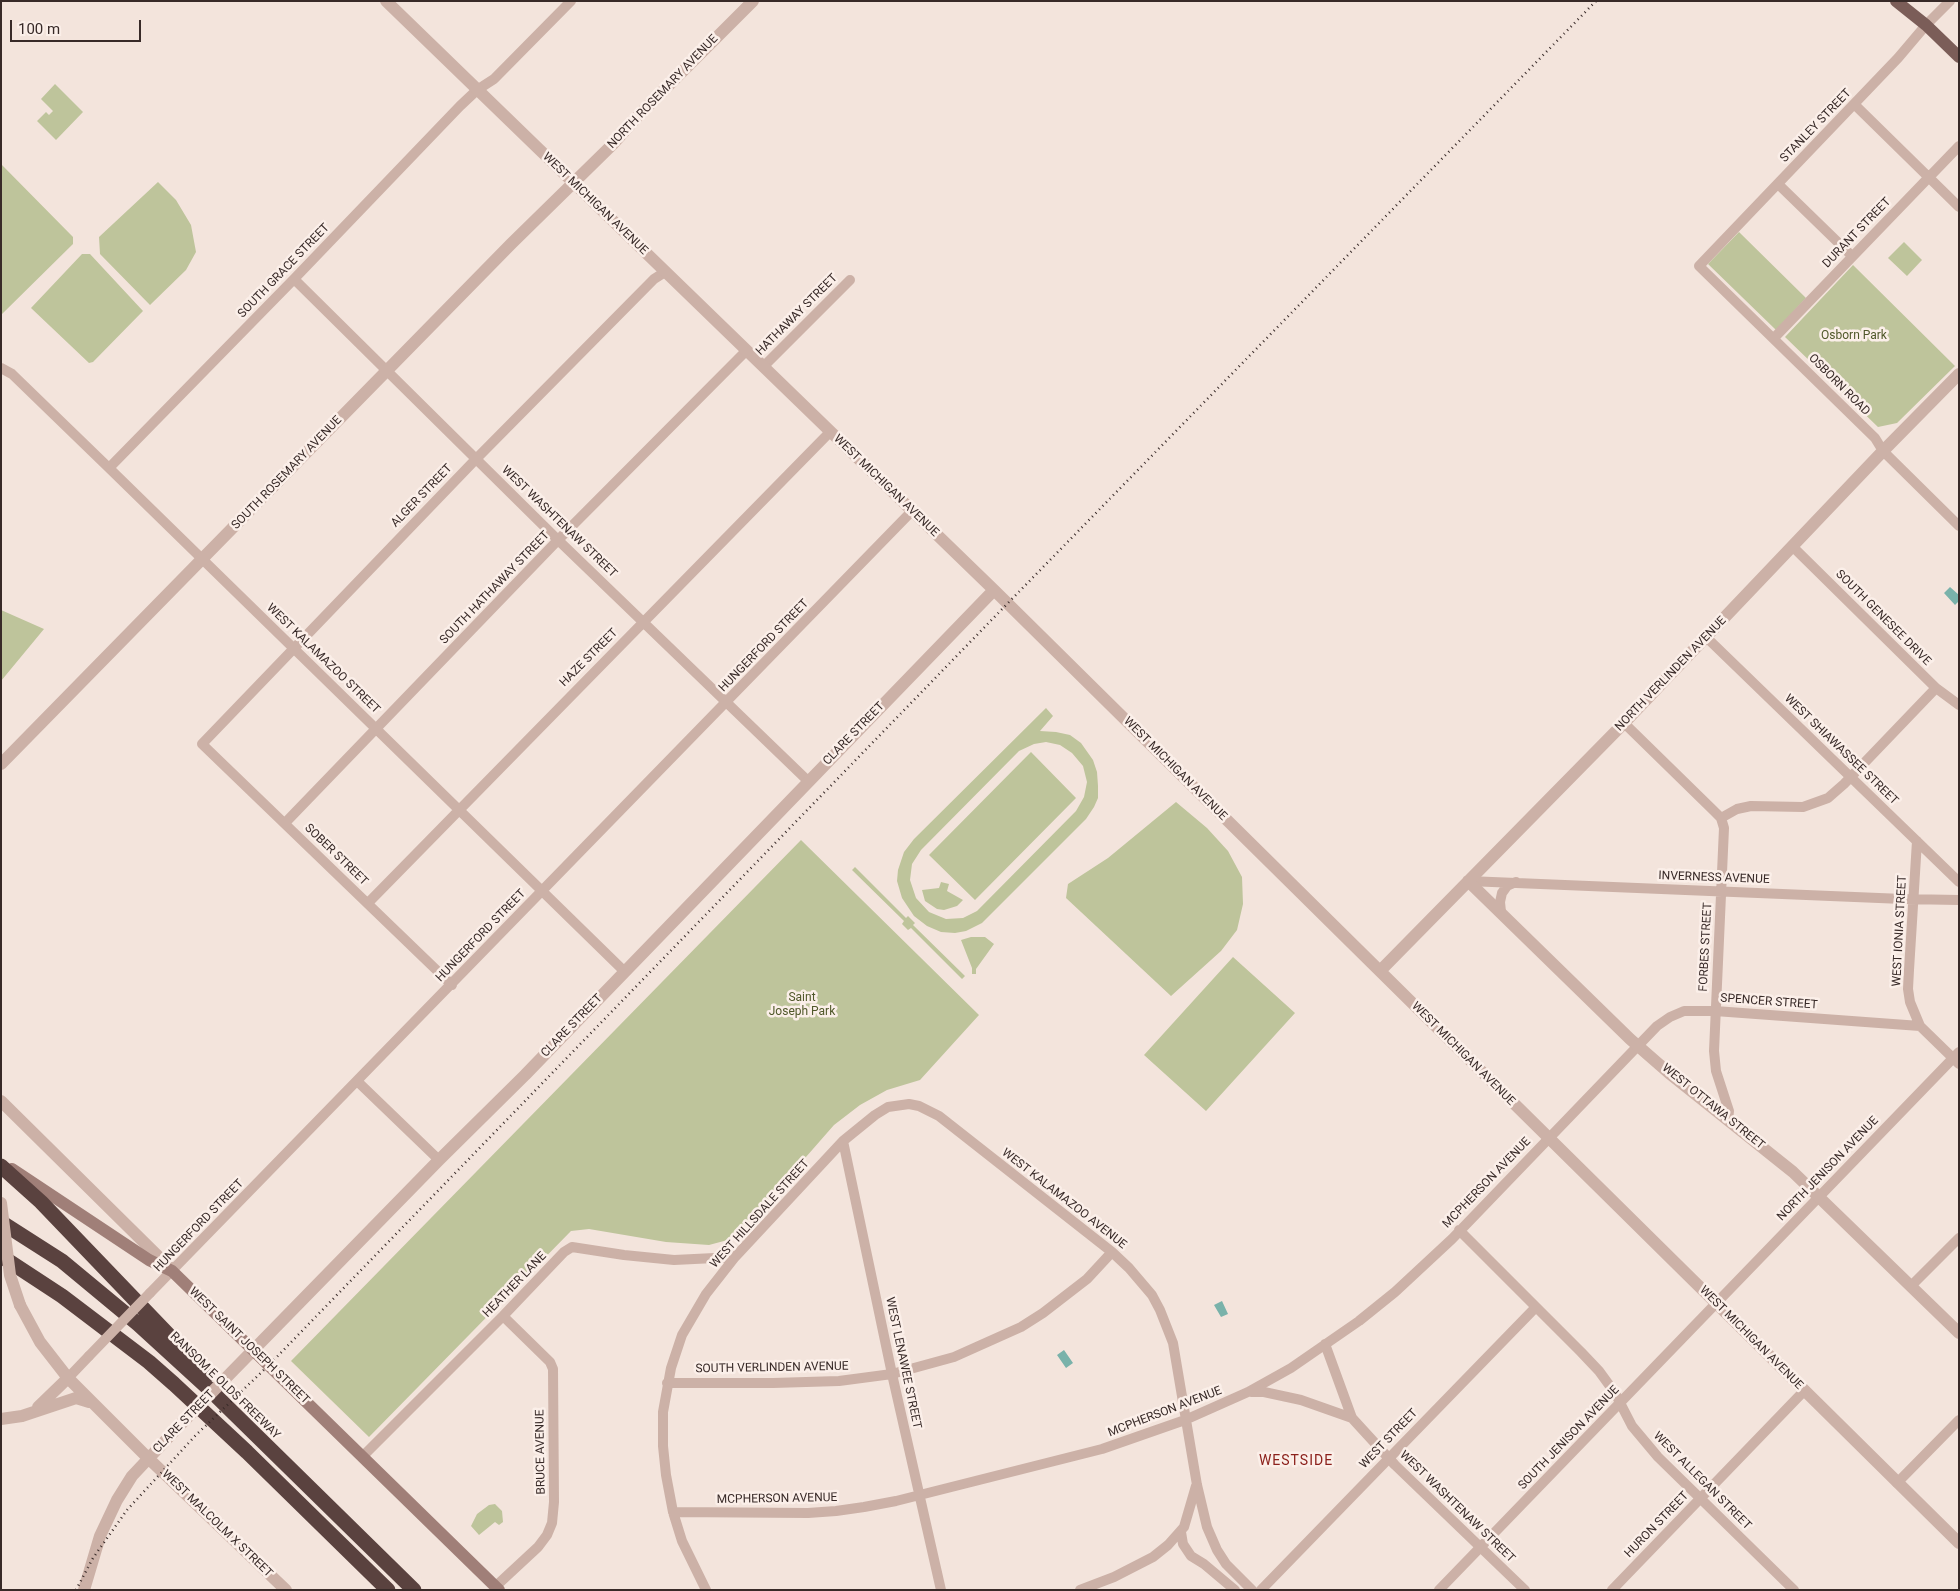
<!DOCTYPE html>
<html>
<head>
<meta charset="utf-8">
<style>
  body { margin:0 }
  #map { position:relative; width:1960px; height:1591px; overflow:hidden; background:#f3e4dc; font-family:Roboto,sans-serif }
  canvas { display:block }
  .frame { position:absolute; inset:0; border:2px solid #382a28; pointer-events:none }
  .scale { position:absolute; left:10px; top:20px; width:131px; height:22px; box-sizing:border-box; border:2px solid #382a28; border-top:0; padding-left:6px; font-size:15px; line-height:18px; white-space:nowrap; color:#382a28; -webkit-text-stroke:4px #fbefe9; paint-order:stroke }
</style>
</head>
<body>
<div id="map">
<canvas width="1960" height="1591"></canvas>
<div class="frame"></div>
<div class="scale">100 m</div>
</div>
<script>
const ctx = document.querySelector('canvas').getContext('2d');
ctx.lineJoin = 'round';
function fillPath(path, color) {
  ctx.fillStyle = color;
  ctx.fill(path, 'evenodd');
}
function poly(rows) {
  const path = new Path2D();
  for (const r of rows) {
    path.moveTo(r[0], r[1]);
    for (let i = 2; i < r.length; i += 2) path.lineTo(r[i], r[i + 1]);
  }
  return path;
}
function stroke(path, color, width, dash) {
  ctx.strokeStyle = color;
  ctx.lineWidth = width;
  ctx.lineCap = dash ? 'butt' : 'round';
  ctx.setLineDash(dash || []);
  ctx.stroke(path);
}
function drawText(font, color, halo, rows, align = 'center') {
  ctx.font = font + ' Roboto,sans-serif';
  ctx.lineWidth = 5;
  ctx.setLineDash([]);
  ctx.textBaseline = 'middle';
  ctx.strokeStyle = halo;
  ctx.fillStyle = color;
  for (const [text, x, y, turn = 0] of rows) {
    ctx.save();
    ctx.translate(x, y);
    ctx.rotate((+turn || 0) * Math.PI / 180);
    ctx.textAlign = isNaN(turn) ? turn : align;
    if (halo) ctx.strokeText(text, 0, 0);
    ctx.fillText(text, 0, 0);
    ctx.restore();
  }
}
fillPath(poly([
  [55,84,83,112,56,140,37,121,46,112,49,115,53,111,41,99],
  [1,164,73,237,73,244,1,315],
  [158,182,176,200,191,225,196,252,186,270,150,305,100,254,99,237],
  [1739,232,1806,298,1776,330,1708,264],
  [1904,242,1922,260,1907,276,1888,258],
  [82,254,90,254,143,311,93,362,89,363,31,308],
  [1853,265,1955,366,1897,423,1878,427,1785,337],
  [1,610,44,629,1,681],
  [1046,708,1053,716,1040,731,1056,732,1070,735,1081,743,1093,760,1097,772,1098,786,1098,798,1094,807,1086,819,982,923,966,931,955,933,941,932,927,926,914,916,902,898,897,881,898,870,904,852,914,839],
  [1046,742,1060,745,1072,753,1083,766,1087,782,1084,797,1076,811,977,911,963,918,946,919,929,912,916,898,910,880,912,864,921,850,1019,751,1034,744],
  [1031,752,1076,798,975,900,929,855],
  [1176,802,1207,828,1228,851,1242,877,1243,904,1237,930,1221,951,1171,996,1066,898,1068,884,1108,858],
  [801,840,979,1015,920,1080,887,1090,860,1105,834,1125,735,1238,709,1245,666,1242,589,1229,571,1231,369,1437,291,1361],
  [855,867,906,918,908,916,915,923,913,925,965,976,962,979,911,928,908,930,902,924,904,921,852,870],
  [941,882,949,884,947,891,963,900,957,906,944,910,937,909,925,901,922,890,939,888],
  [971,937,985,937,994,944,976,969,976,974,972,974,972,968,961,940],
  [1233,957,1295,1013,1206,1111,1144,1055],
  [495,1504,502,1511,503,1522,499,1525,495,1522,479,1535,471,1526,477,1514,489,1505]
]), '#bec49b');
fillPath(poly([
  [1950,587,1959,595,1959,601,1955,605,1944,593],
  [1222,1301,1228,1314,1221,1317,1214,1305],
  [1064,1350,1073,1363,1066,1368,1057,1355]
]), '#79b2aa');
stroke(poly([
  [1950,1,1926,25,1898,58,1854,104,1699,266,1875,438,1883,451,1959,526],
  [1854,104,1959,207],
  [1778,184,1852,256],
  [294,279,558,540,808,781],
  [1774,338,1959,146],
  [763,367,850,280],
  [1,368,12,374,109,468,624,971],
  [109,468,294,279,460,106,477,90,494,79,571,1],
  [1792,546,1936,688,1959,705],
  [1706,637,1959,882],
  [1624,723,1714,811,1721,818,1724,828,1714,1051,1716,1071,1729,1111,1728,1120],
  [1721,818,1737,809,1751,806,1803,807,1828,798,1844,784,1936,688],
  [285,823,558,540,746,351],
  [1917,841,1909,970,1908,989,1910,1002,1920,1026,1959,1064],
  [1468,881,1903,899,1959,900],
  [368,903,830,432],
  [1501,912,1500,902,1502,893,1507,886,1516,882],
  [452,985,202,744,476,459,654,279,665,272],
  [357,1081,439,1160],
  [843,1141,892,1374,941,1590],
  [1459,1230,1581,1352,1599,1371,1615,1393,1632,1426,1658,1457,1794,1590],
  [1911,1286,1959,1238],
  [150,1293,912,511],
  [1325,1344,1352,1418],
  [68,1378,89,1356],
  [667,1383,773,1383,839,1381,892,1374,954,1357,1021,1327,1043,1313,1087,1279,1112,1252],
  [1251,1392,1264,1392,1301,1400,1352,1418,1395,1465,1525,1590],
  [362,1457,503,1316,564,1252,572,1247,624,1255,674,1260,735,1257],
  [1897,1483,1959,1420],
  [673,1512,808,1513,836,1511,864,1507,896,1501,1102,1449,1185,1420,1248,1392,1291,1368,1359,1321,1395,1292,1452,1239,1657,1026,1670,1017,1684,1011,1715,1011,1920,1026],
  [1181,1532,1183,1544,1191,1556,1204,1564,1235,1590],
  [496,1586,538,1547,547,1535,552,1523,554,1502,553,1369,550,1362,503,1316],
  [706,1590,682,1541,673,1512,666,1475,663,1446,663,1412,671,1368,682,1335,706,1294,735,1257,843,1141,875,1115,888,1107,909,1104,919,1106,939,1116,1112,1252,1129,1268,1152,1295,1160,1310,1173,1343,1197,1485,1207,1527,1217,1550,1226,1564,1252,1590],
  [1080,1590,1114,1577,1153,1557,1168,1545,1184,1527,1196,1486],
  [1261,1590,1536,1307],
  [1439,1590,1959,1052],
  [1612,1590,1804,1391]
]), '#ccb1a7', 10);
stroke(poly([
  [386,1,994,590,1959,1543],
  [1,764,511,244,613,144,639,115,753,1],
  [1468,881,1630,1039,1669,1073,1793,1172,1959,1333],
  [1380,971,1624,723,1883,451,1959,374],
  [1,1101,171,1269],
  [20,1305,40,1342,68,1378,148,1458,286,1590],
  [221,1383,439,1160,525,1075,994,590],
  [38,1407,68,1378],
  [1,1419,22,1416,76,1398,89,1402],
  [84,1590,100,1536,117,1500,132,1476,182,1423]
]), '#ccb1a7', 12);
stroke(poly([
  [12,1169,149,1260,172,1271,499,1590]
]), '#a07f78', 12);
stroke(poly([
  [1896,1,1926,25,1959,57]
]), '#7b5d58', 12);
stroke(poly([
  [1,1166,41,1202,207,1375],
  [1,1222,62,1261,138,1324,208,1388,414,1590],
  [1,1256,62,1296,149,1362,174,1384,247,1452,388,1590]
]), '#5a423f', 15);
stroke(poly([
  [76,1590,93,1558,127,1510,195,1436,269,1365,1008,603,1596,1]
]), '#382a28', 2.5, [1, 4]);
stroke(poly([
  [89,1356,150,1293]
]), '#ccb1a7', 10);
stroke(poly([
  [1,1203,10,1275,20,1305],
  [182,1423,221,1383]
]), '#ccb1a7', 12);
drawText('12px', '#382a28', '#fbefe9', [
  ["NORTH ROSEMARY AVENUE",663,92,-46],
  ["STANLEY STREET",1816,126,-46],
  ["WEST MICHIGAN AVENUE",595,204,44],
  ["DURANT STREET",1857,233,-46],
  ["SOUTH GRACE STREET",284,271,-46],
  ["HATHAWAY STREET",797,315,-45],
  ["OSBORN ROAD",1839,385,45],
  ["SOUTH ROSEMARY AVENUE",287,473,-46],
  ["WEST MICHIGAN AVENUE",886,486,44],
  ["ALGER STREET",422,496,-46],
  ["WEST WASHTENAW STREET",559,522,44],
  ["SOUTH HATHAWAY STREET",495,588,-46],
  ["SOUTH GENESEE DRIVE",1883,618,45],
  ["HUNGERFORD STREET",764,646,-46],
  ["HAZE STREET",589,658,-45],
  ["WEST KALAMAZOO STREET",323,659,44],
  ["NORTH VERLINDEN AVENUE",1671,674,-46],
  ["CLARE STREET",854,734,-46],
  ["WEST SHIAWASSEE STREET",1841,750,44],
  ["WEST MICHIGAN AVENUE",1175,769,45],
  ["SOBER STREET",336,855,44],
  ["INVERNESS AVENUE",1714,878,2],
  ["WEST IONIA STREET",1900,931,-87],
  ["HUNGERFORD STREET",481,936,-46],
  ["FORBES STREET",1706,947,-87],
  ["SPENCER STREET",1769,1002,4],
  ["CLARE STREET",572,1026,-46],
  ["WEST MICHIGAN AVENUE",1463,1054,45],
  ["WEST OTTAWA STREET",1713,1107,39],
  ["NORTH JENISON AVENUE",1828,1169,-46],
  ["MCPHERSON AVENUE",1487,1183,-46],
  ["WEST KALAMAZOO AVENUE",1064,1199,38],
  ["WEST HILLSDALE STREET",760,1214,-48],
  ["HUNGERFORD STREET",199,1226,-46],
  ["HEATHER LANE",515,1285,-46],
  ["WEST MICHIGAN AVENUE",1751,1338,45],
  ["WEST SAINT JOSEPH STREET",249,1346,44],
  ["WEST LENAWEE STREET",903,1363,78],
  ["SOUTH VERLINDEN AVENUE",772,1368,-1],
  ["RANSOM E OLDS FREEWAY",225,1386,44],
  ["MCPHERSON AVENUE",1165,1412,-21],
  ["CLARE STREET",184,1422,-46],
  ["SOUTH JENISON AVENUE",1569,1438,-46],
  ["WEST STREET",1389,1439,-46],
  ["BRUCE AVENUE",541,1452,-91],
  ["WEST ALLEGAN STREET",1702,1481,45],
  ["MCPHERSON AVENUE",777,1499,-1],
  ["WEST WASHTENAW STREET",1457,1507,44],
  ["WEST MALCOLM X STREET",217,1524,44],
  ["HURON STREET",1657,1525,-46]
]);
drawText('12px', '#50582a', '#fbefe9', [
  ["Osborn Park",1854,336],
  ["Saint",802,998],
  ["Joseph Park",802,1012]
]);
ctx.letterSpacing = '1px';
drawText('14px', '#8c211c', '#fbefe9', [
  ["WESTSIDE",1296,1461]
]);
ctx.letterSpacing = '0px';
</script>
</body>
</html>
